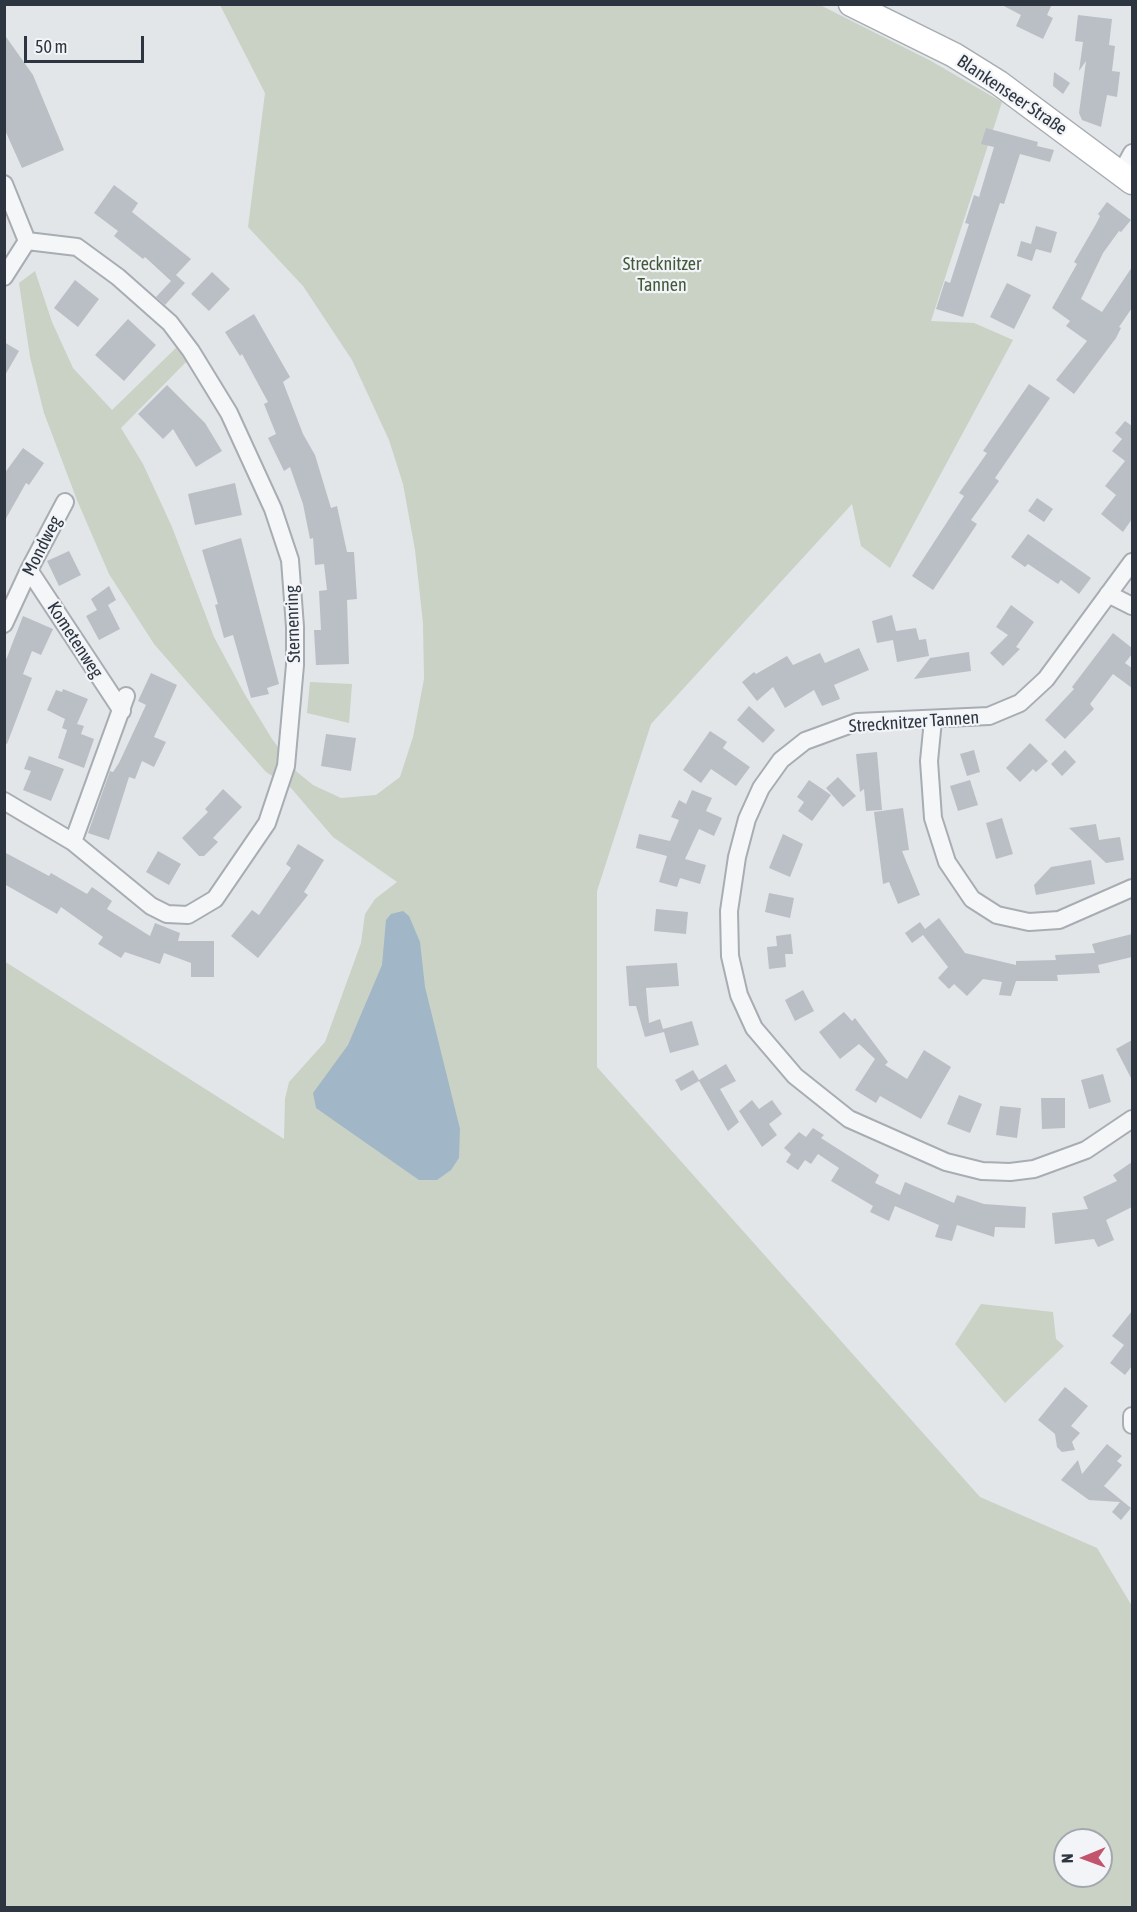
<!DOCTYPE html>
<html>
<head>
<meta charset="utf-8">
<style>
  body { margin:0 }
  #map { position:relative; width:1137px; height:1912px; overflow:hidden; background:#e2e6e9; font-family:"Asap Condensed",sans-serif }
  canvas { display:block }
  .frame { position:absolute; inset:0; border:6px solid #2c3540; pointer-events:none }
  .north { position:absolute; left:1053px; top:1828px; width:60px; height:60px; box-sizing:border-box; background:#f2f4f7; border:2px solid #a3a8ae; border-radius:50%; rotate:269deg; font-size:16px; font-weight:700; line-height:24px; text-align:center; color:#2c3540 }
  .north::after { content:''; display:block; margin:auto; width:21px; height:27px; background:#c2546e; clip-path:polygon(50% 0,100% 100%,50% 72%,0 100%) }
  .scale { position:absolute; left:24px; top:36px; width:120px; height:27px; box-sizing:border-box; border:3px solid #2c3540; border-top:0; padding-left:8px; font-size:18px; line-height:21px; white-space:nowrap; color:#2c3540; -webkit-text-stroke:4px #f2f4f7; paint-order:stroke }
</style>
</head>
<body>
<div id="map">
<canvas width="1137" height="1912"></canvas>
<div class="frame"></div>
<div class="north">N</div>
<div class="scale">50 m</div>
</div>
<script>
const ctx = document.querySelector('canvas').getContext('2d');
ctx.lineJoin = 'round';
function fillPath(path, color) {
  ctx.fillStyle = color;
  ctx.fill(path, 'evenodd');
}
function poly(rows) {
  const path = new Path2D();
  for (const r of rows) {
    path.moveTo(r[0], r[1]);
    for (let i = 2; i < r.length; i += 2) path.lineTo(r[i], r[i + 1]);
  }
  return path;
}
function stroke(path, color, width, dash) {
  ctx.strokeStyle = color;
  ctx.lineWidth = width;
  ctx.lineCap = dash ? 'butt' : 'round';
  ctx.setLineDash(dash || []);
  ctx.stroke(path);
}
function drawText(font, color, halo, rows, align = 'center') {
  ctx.font = font + ' "Asap Condensed",sans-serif';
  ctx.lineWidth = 4.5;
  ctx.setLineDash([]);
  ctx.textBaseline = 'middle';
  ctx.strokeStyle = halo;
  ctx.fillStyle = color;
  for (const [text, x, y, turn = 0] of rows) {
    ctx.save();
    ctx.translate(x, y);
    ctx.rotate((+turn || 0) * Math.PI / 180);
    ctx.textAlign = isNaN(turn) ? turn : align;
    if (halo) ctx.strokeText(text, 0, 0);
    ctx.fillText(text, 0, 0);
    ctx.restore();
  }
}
fillPath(poly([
  [220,5,820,5,931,61,1002,102,931,321,974,323,1013,340,890,568,861,546,852,504,651,724,597,891,597,1067,980,1497,1097,1548,1132,1606,1132,1908,5,1907,4,961,284,1139,285,1099,289,1082,325,1042,361,943,365,914,375,899,397,882,333,837,291,788,266,772,154,644,109,574,77,500,44,413,30,357,19,283,35,271,52,322,73,368,112,410,179,345,190,358,121,428,143,464,172,527,214,637,244,693,272,739,297,772,313,785,341,798,376,795,400,777,413,737,424,679,423,623,415,550,403,484,389,440,352,360,303,286,248,227,265,93],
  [1065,1840,1101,1840,1101,1876,1065,1876],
  [310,682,352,684,349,723,307,713],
  [981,1304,1053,1312,1056,1339,1064,1346,1005,1403,955,1344]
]), '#c9d2c4');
fillPath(poly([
  [403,911,409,916,420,942,425,987,460,1129,459,1158,451,1170,437,1180,419,1180,316,1108,313,1093,348,1045,382,965,386,920,391,914]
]), '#a1b6c6');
fillPath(poly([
  [1000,4,1052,4,1047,15,1053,18,1043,39,1016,26,1021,15],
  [1078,15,1112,19,1109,45,1115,46,1112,71,1120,72,1117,97,1107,95,1101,127,1082,120,1079,113,1086,61,1079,71,1083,42,1075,41],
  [4,34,33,75,64,150,22,168,4,128],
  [1054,72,1070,83,1063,94,1053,86],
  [986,128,1038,142,1037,146,1054,150,1050,162,1020,154,1004,204,1000,203,963,317,936,309,945,281,950,283,969,224,965,223,974,195,979,197,994,147,981,144],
  [114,185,138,203,132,212,191,259,176,275,185,283,165,305,156,297,171,281,145,257,143,259,114,236,118,231,94,213],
  [1107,202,1131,220,1121,232,1119,231,1103,253,1081,299,1102,312,1132,267,1132,308,1119,327,1121,328,1116,338,1074,394,1056,380,1087,341,1066,326,1070,321,1052,308,1077,264,1074,262,1096,224,1100,216,1098,214],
  [1036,226,1057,232,1051,253,1036,249,1032,261,1017,256,1021,241,1031,244],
  [212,272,230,289,209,311,191,294],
  [75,280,99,299,78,327,54,308],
  [1007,283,1031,295,1014,329,990,317],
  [254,314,290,377,283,382,303,434,315,455,331,508,337,506,347,552,354,552,357,599,347,600,349,664,316,665,314,630,321,630,319,591,327,590,324,564,315,565,313,538,310,539,303,504,290,467,284,471,268,438,276,434,264,404,268,402,242,354,240,356,225,332],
  [128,319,156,345,124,381,95,355],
  [4,342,19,351,4,377],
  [1029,384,1050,398,995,478,999,481,971,520,977,524,933,590,912,576,964,496,959,493,987,453,983,451],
  [167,385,205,423,222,451,196,467,173,429,163,439,138,414],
  [1125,421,1132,426,1132,519,1123,532,1101,514,1116,495,1105,486,1125,461,1112,451,1122,439,1115,433],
  [23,448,44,463,29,485,26,483,4,522,4,474],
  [235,483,242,515,195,525,188,494],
  [1037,498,1053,509,1044,522,1028,511],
  [1028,534,1091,578,1079,594,1061,580,1058,584,1028,564,1025,567,1011,557],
  [241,538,279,684,267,688,269,694,251,698,233,635,224,638,215,605,218,604,202,550],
  [69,551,81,575,59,586,47,561],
  [109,586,116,600,108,605,120,629,99,640,86,616,97,610,91,599],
  [1011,605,1034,622,1016,647,1020,649,1003,666,990,653,1008,635,996,627],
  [892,615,896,631,916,628,919,640,926,639,929,656,897,662,893,640,877,643,872,621],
  [23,616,53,629,41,655,32,651,23,674,32,678,7,744,4,743,4,665],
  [1113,633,1132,648,1132,654,1125,663,1132,668,1132,688,1113,674,1090,704,1094,709,1065,739,1045,720,1074,689,1072,687],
  [859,648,869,670,834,685,840,699,822,706,814,690,785,708,773,687,757,701,742,682,754,672,756,674,787,656,793,665,820,653,825,663],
  [969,652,971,671,914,679,930,658],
  [151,673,177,685,154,737,166,742,154,767,142,761,135,779,129,777,109,840,88,833,110,771,113,772,119,763,146,705,138,701],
  [63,689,88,699,77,724,84,726,81,734,94,739,84,768,58,758,67,730,62,728,65,719,47,710,56,690,62,692],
  [749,706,775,730,763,743,737,720],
  [710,731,727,742,723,748,750,767,736,786,711,769,701,783,683,770],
  [326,734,356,738,351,771,321,766],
  [1030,743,1048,761,1036,772,1033,769,1020,782,1006,768],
  [974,750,980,772,967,776,960,754],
  [1065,750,1076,762,1062,776,1051,764],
  [877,752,882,810,866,811,864,789,860,792,856,754],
  [29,756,64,769,51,801,23,790,31,771,24,769],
  [838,777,856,796,843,807,826,788],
  [809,780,831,795,812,821,798,811,804,802,797,797],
  [970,780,978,805,958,811,950,786],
  [223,789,242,807,213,838,218,842,204,856,199,856,182,838,208,812,205,809],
  [692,790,712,798,706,811,722,818,714,836,699,829,685,859,706,865,700,884,680,878,677,887,659,882,667,856,636,848,639,834,670,841,679,820,671,817,679,800,686,804],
  [903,808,909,850,902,851,920,895,898,904,889,882,883,884,874,812],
  [1002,818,1013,854,996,859,986,823],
  [1096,824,1099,840,1120,837,1124,860,1106,863,1069,828],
  [783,834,803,844,790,877,769,868],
  [298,844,324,860,304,892,308,895,258,958,231,936,252,910,259,915,291,868,286,864],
  [158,851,181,864,169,885,146,872],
  [4,852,49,876,51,873,87,894,92,887,112,901,107,909,150,936,155,923,180,933,178,941,214,941,214,977,191,977,191,963,164,953,160,964,125,952,121,958,98,944,103,937,61,907,57,914,4,884],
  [1091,860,1095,884,1036,895,1034,885,1051,867],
  [769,893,794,898,790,918,765,912],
  [656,909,688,912,686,934,654,931],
  [939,918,965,953,1016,965,1016,961,1056,960,1055,955,1095,953,1092,944,1132,934,1132,957,1098,965,1100,973,1057,975,1058,981,1016,981,1011,996,999,995,1002,982,983,979,967,996,954,984,949,989,938,978,948,967,923,935,912,943,905,933,920,922,925,929],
  [791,934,793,954,785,954,786,967,769,969,767,947,777,946,776,936],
  [677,963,679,986,646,988,649,1023,660,1019,663,1029,692,1021,699,1045,670,1053,664,1032,645,1037,636,1006,629,1006,626,966],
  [803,990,814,1011,795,1021,785,1000],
  [844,1012,852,1021,855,1018,888,1062,885,1065,907,1079,924,1050,951,1067,921,1119,880,1096,876,1103,855,1090,875,1059,859,1044,840,1059,819,1032],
  [1132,1040,1132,1080,1116,1049],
  [726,1064,736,1081,720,1089,739,1122,728,1131,699,1081,681,1091,675,1080,693,1070,699,1080],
  [1103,1074,1111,1102,1089,1109,1081,1080],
  [959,1095,982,1104,970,1133,947,1124],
  [1041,1098,1065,1098,1065,1128,1042,1129],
  [752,1100,759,1109,772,1100,782,1114,769,1124,777,1135,762,1147,739,1111],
  [1000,1106,1021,1108,1017,1138,996,1135],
  [813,1128,824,1135,821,1138,879,1175,875,1183,900,1195,905,1182,954,1203,957,1195,984,1204,1026,1207,1025,1228,995,1227,994,1237,957,1225,952,1241,935,1237,939,1225,895,1206,889,1221,870,1212,873,1206,831,1181,839,1168,818,1154,811,1164,805,1160,798,1170,786,1162,791,1154,784,1148,799,1132,806,1137],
  [1132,1162,1132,1207,1106,1220,1114,1240,1098,1247,1094,1239,1055,1244,1052,1213,1088,1209,1083,1197,1117,1181,1113,1175],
  [1132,1311,1132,1366,1125,1375,1110,1363,1124,1345,1112,1336],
  [1065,1387,1088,1406,1071,1426,1080,1433,1072,1442,1075,1450,1062,1452,1057,1447,1055,1434,1038,1420],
  [1107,1444,1122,1456,1117,1461,1122,1465,1104,1486,1131,1508,1121,1520,1112,1512,1120,1502,1089,1500,1061,1480,1078,1460,1082,1474]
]), '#babfc6');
const minor = poly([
  [1121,173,1132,153],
  [4,184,27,241],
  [4,277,27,241],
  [1132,562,1046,679,1020,703,989,716,857,722,805,741,781,760,761,788,747,819,737,857,729,911,730,956,739,995,754,1028,795,1076,849,1119,946,1162,982,1171,1010,1172,1034,1169,1086,1150,1132,1119],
  [29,570,122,711],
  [1108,594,1132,606],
  [4,624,29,570,65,502],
  [933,720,929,761,933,818,947,862,972,899,997,915,1029,922,1059,920,1132,888],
  [4,801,73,842,151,906,167,914,188,915,215,899,267,823,286,766,295,665,295,627,290,560,273,509,229,413,191,351,170,323,118,277,77,247,27,241],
  [73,842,126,696],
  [1132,1416,1132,1425]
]);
const secondary = poly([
  [851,4,954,55,999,83,1132,182]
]);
stroke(minor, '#a8adb3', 20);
stroke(secondary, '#a8adb3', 27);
stroke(minor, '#f5f6f8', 16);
stroke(secondary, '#fff', 24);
drawText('18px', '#2c3540', '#f2f4f7', [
  ["Blankenseer Straße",1012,95,34],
  ["Mondweg",42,546,-63],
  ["Sternenring",293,624,-92],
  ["Kometenweg",75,640,57],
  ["Strecknitzer Tannen",914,722,-4]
]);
drawText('18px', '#435a3a', '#f2f4f7', [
  ["Strecknitzer",662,264],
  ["Tannen",662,285]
]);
</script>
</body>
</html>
